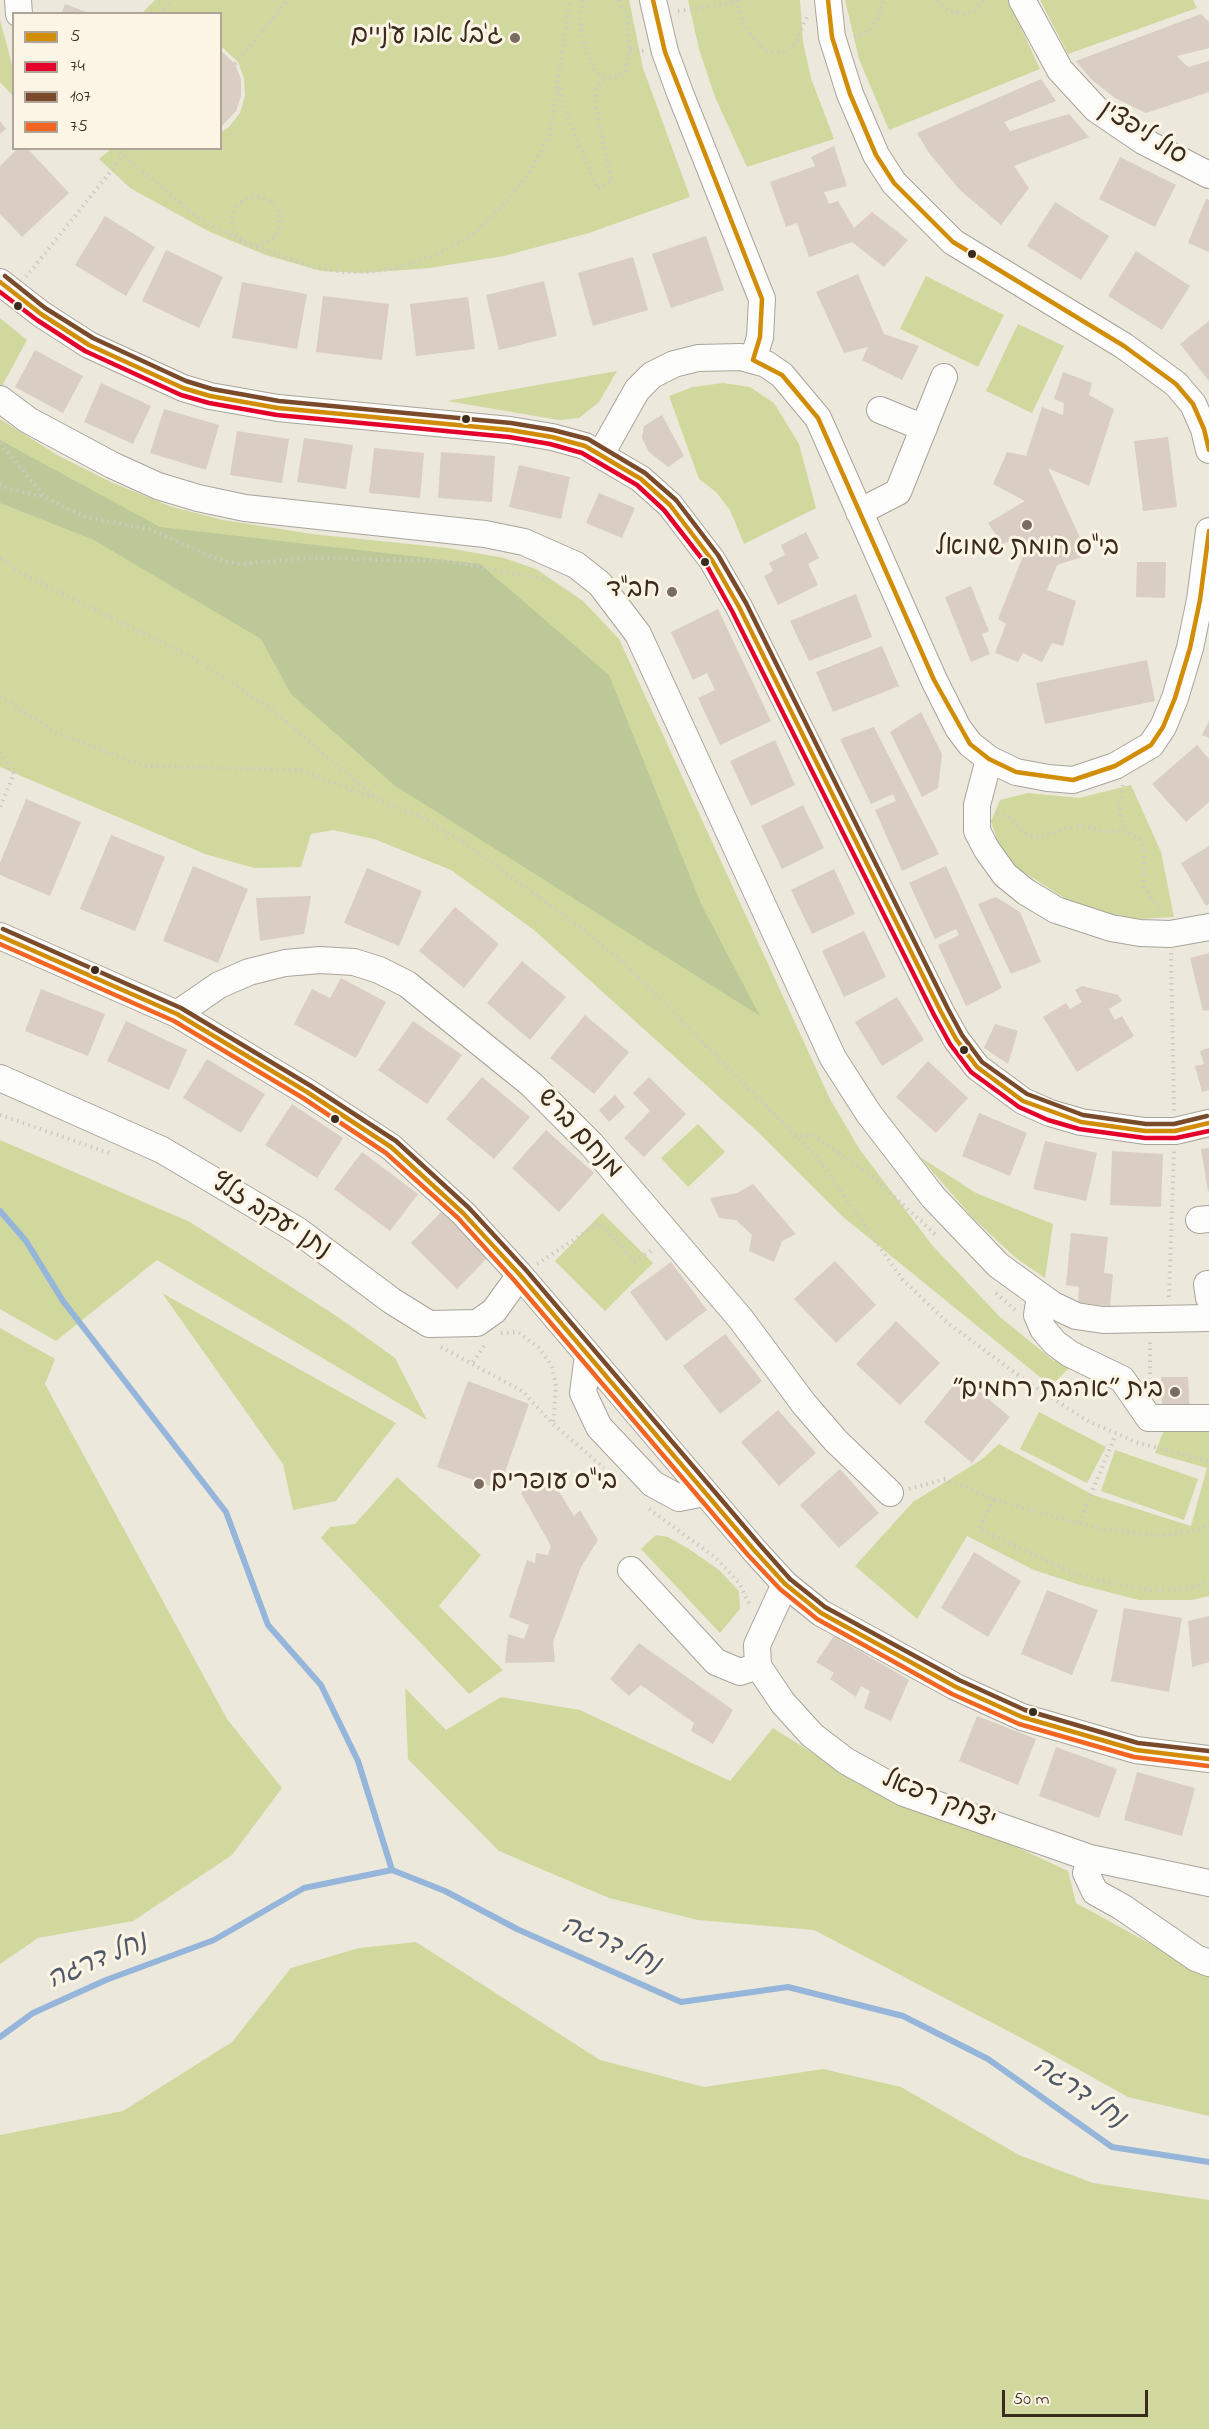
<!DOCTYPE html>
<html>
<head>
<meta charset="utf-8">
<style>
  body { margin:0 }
  #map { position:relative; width:1209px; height:2429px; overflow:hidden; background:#ece8db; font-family:"Indie Flower",sans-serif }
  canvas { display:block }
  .legend { position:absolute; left:12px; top:12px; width:210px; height:138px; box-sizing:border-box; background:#fcf5e5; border:2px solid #afa495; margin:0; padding:8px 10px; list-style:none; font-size:18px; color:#3b2a1e }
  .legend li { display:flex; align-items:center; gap:12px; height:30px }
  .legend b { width:30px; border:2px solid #afa495 }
  .scale { position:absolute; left:1002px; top:2390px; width:146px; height:27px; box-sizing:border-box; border:3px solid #3b2a1e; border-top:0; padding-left:8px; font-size:18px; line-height:21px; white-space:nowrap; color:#3b2a1e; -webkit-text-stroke:4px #fcf5e5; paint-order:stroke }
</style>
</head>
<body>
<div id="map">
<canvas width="1209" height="2429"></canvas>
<ul class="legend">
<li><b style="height:8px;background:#d18d06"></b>5</li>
<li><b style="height:8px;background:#e4002b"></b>74</li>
<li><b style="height:8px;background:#7a4b2a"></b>107</li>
<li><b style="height:8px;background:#f26522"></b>75</li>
</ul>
<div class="scale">50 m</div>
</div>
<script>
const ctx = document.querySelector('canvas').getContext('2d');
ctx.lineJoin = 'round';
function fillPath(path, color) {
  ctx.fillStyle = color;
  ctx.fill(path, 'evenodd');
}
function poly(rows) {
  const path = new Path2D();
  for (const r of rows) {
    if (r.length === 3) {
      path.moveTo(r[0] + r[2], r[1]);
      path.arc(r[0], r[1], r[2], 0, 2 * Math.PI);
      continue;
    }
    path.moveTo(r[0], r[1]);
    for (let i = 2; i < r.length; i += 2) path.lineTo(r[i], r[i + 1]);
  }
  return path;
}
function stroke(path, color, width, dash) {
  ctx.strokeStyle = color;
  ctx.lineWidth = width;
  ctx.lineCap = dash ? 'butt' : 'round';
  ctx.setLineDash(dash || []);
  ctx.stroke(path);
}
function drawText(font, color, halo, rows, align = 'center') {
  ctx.font = font + ' "Indie Flower","Playpen Sans Hebrew",sans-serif';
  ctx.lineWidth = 6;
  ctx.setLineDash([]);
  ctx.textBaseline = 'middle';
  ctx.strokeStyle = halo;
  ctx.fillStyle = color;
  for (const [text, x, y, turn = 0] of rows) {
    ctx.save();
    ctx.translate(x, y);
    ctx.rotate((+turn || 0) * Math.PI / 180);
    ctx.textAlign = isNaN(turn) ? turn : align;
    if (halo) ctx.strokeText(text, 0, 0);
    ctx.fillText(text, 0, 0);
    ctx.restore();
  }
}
fillPath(poly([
  [155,0,629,0,643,68,690,197,589,233,504,256,430,268,363,273,321,271,266,255,210,232,130,188,99,159,111,149,220,148,221,132,229,127,240,113,245,96,244,78,238,62,221,46,220,14,142,13],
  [688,0,800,0,803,42,811,78,834,139,747,167,715,97,699,49],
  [845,0,1008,0,1040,69,889,130,859,59],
  [1040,0,1193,0,1197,8,1068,54],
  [0,20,13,68,13,96,0,82],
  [926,276,1004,315,978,367,900,329],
  [0,318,27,340,2,386,0,385],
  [1018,324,1064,346,1032,413,986,391],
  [617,371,599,402,579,418,559,420,447,401],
  [723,383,750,387,774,403,799,444,816,508,744,544,730,510,716,492,699,479,669,396,693,387],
  [0,419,59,456,113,483,172,507,223,520,312,534,448,548,504,558,536,569,583,601,619,639,830,1099,860,1150,932,1245,1000,1317,1054,1361,1075,1362,1051,1386,842,1216,758,1132,534,930,451,870,374,839,333,830,311,834,301,867,254,868,205,854,0,767],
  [1131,785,1161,852,1174,917,1138,919,1105,913,1069,901,1014,866,998,842,991,821,1000,800,1028,793,1079,798],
  [698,1124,725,1152,688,1187,661,1158],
  [0,1140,190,1222,338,1317,395,1358,427,1420,157,1260,56,1341,0,1309],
  [920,1157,976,1193,1053,1224,1045,1278,1016,1258,972,1217],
  [602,1213,653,1263,605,1311,555,1261],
  [162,1293,396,1423,336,1501,293,1510,283,1464],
  [0,1328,55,1359,45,1384,227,1719,282,1788,232,1855,133,1921,38,1938,0,1964],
  [1039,1412,1106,1447,1087,1483,1020,1449],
  [1209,1424,1209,1596,1192,1600,1139,1600,1077,1584,1034,1570,967,1536,917,1619,855,1566,913,1502,981,1460,999,1444,1093,1495,1191,1526,1207,1468,1155,1453,1166,1425],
  [1115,1450,1198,1479,1184,1520,1101,1491],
  [397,1477,481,1555,439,1606,503,1670,469,1694,321,1538,330,1527,355,1524],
  [656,1535,668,1537,689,1549,719,1570,739,1591,740,1609,720,1633,641,1549],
  [405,1688,446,1730,501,1697,580,1710,730,1781,773,1728,873,1791,1010,1844,1068,1871,1076,1903,1209,1976,1209,2116,1128,2097,1029,2042,814,1930,698,1920,609,1898,499,1851,408,1759],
  [416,1942,600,2060,704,2087,823,2069,901,2087,1019,2155,1093,2183,1209,2200,1209,2429,0,2429,0,2135,123,2111,232,2042,291,1968,359,1948]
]), '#d1d89e');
fillPath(poly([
  [0,440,160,527,480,564,609,675,702,906,760,1016,394,785,291,694,261,639,94,540,0,503]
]), '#bcc897');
stroke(poly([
  [0,1211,26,1241,63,1301,226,1512,268,1625,321,1685,358,1761,392,1870],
  [0,2037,33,2013,106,1980,214,1940,304,1888,392,1870,445,1891,517,1929,681,2002,788,1987,903,2016,988,2059,1112,2147,1209,2162]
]), '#95b5da', 6);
fillPath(poly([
  [65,4,89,13,89,14,61,14],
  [1201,14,1209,22,1209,48,1177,56,1188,67,1209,61,1209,92,1146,113,1115,98,1091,79,1076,61],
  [220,50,235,64,241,79,241,96,236,111,220,128],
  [1041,79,1056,101,1004,122,1010,131,1069,114,1089,137,1014,166,1029,188,1001,225,960,190,929,153,917,133],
  [0,121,6,129,0,134],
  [834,146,847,186,824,192,829,204,838,201,854,228,872,212,908,240,884,267,852,242,809,257,797,223,786,227,770,182,815,166,811,157],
  [18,148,27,148,69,193,22,237,0,214,0,166],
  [1120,157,1176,185,1155,227,1099,199],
  [1206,199,1209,200,1209,252,1188,243],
  [1055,202,1109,236,1081,280,1027,246],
  [105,216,155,247,126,296,75,265],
  [706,236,724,290,671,308,652,254],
  [166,250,223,277,199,328,142,301],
  [1136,251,1190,286,1162,330,1108,296],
  [633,257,648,310,593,326,578,273],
  [858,274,884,334,919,346,902,380,862,360,868,347,844,353,816,292],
  [544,281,557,336,499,350,486,295],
  [242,282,307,294,297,349,232,338],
  [323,296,389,304,382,360,316,352],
  [468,297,475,349,416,356,410,304],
  [1209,321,1209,381,1180,344],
  [35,350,83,376,63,413,15,387],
  [1063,372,1092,383,1089,395,1114,409,1089,486,1048,468,1088,555,1057,565,1047,590,1076,601,1063,646,1052,643,1042,662,1023,653,1018,662,995,653,1006,624,998,619,1027,546,1023,537,1002,544,988,523,1025,501,993,484,1007,452,1026,456,1042,407,1063,415,1064,403,1054,399],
  [101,383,151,406,133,444,84,422],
  [164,409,219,425,206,470,150,453],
  [662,415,684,456,668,467,649,452,642,438,644,426],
  [237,431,289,439,282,483,230,475],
  [1168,437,1177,507,1143,511,1134,441],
  [304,438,353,445,346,489,297,482],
  [374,448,424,453,420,498,369,493],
  [441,452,495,456,492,502,438,498],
  [519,465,570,477,561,519,509,507],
  [599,493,635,508,622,538,586,523],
  [806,532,819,558,808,564,818,585,778,605,764,576,773,571,769,563,785,555,781,545],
  [1137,562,1166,562,1165,598,1136,597],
  [971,586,989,631,982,634,990,654,971,662,945,597],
  [856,594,872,637,809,661,790,621],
  [718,609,771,721,720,745,698,698,715,690,707,673,693,680,671,632],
  [882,646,899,686,833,712,816,672],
  [1147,660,1155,701,1045,724,1036,683],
  [921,712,942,754,938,788,922,797,890,732],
  [1209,721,1209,738,1202,735],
  [874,727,939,854,902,871,875,810,896,801,893,794,871,804,840,739],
  [775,740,795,785,751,806,730,761],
  [1197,745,1209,759,1209,802,1186,822,1152,784],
  [26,799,81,822,50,896,0,875,0,863],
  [803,805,824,848,782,869,761,826],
  [111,835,165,857,135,931,80,909],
  [1209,846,1209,904,1206,906,1181,863],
  [193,866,248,889,218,963,163,941],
  [946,866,1002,988,966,1006,938,945,959,935,956,929,935,939,909,883],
  [367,868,422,891,399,946,344,923],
  [834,869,855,914,812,934,791,890],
  [311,896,304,934,260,941,256,898],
  [996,897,1020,912,1041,962,1011,974,978,904],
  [455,907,499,944,464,988,419,951],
  [864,931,886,977,844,997,822,951],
  [1209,953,1209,1010,1203,1011,1190,958],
  [522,961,566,997,530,1040,487,1003],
  [341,978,386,1002,356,1058,294,1024,312,989,330,998],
  [1082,986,1118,995,1122,1001,1109,1009,1115,1020,1122,1016,1134,1036,1077,1072,1043,1017,1066,1003,1070,1009,1082,1002,1075,990],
  [41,989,105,1014,88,1056,25,1031],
  [897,997,924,1040,882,1066,855,1022],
  [585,1015,629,1052,594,1094,550,1058],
  [126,1021,187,1050,169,1090,107,1061],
  [413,1021,462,1055,427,1104,378,1070],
  [995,1024,1018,1031,1008,1064,984,1048],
  [1209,1048,1209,1090,1202,1092,1195,1066,1204,1064,1200,1051],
  [207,1059,265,1094,241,1133,183,1098],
  [928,1061,968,1098,936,1133,896,1097],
  [482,1077,530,1117,494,1159,446,1119],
  [649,1077,686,1114,644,1157,624,1138,650,1111,633,1093],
  [615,1095,625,1107,609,1122,599,1110],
  [292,1104,343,1138,317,1178,265,1145],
  [979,1113,1027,1133,1010,1176,962,1156],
  [546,1130,594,1173,559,1212,512,1168],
  [1045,1141,1097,1153,1086,1201,1033,1189],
  [1209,1148,1209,1191,1208,1191,1201,1149],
  [1112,1151,1163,1154,1161,1207,1110,1205],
  [362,1152,418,1194,390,1231,334,1189],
  [753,1184,796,1234,782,1241,774,1262,749,1251,752,1235,736,1220,719,1218,710,1198,737,1193],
  [444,1209,490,1255,457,1289,411,1243],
  [1071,1233,1108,1237,1104,1273,1113,1274,1110,1306,1078,1303,1079,1287,1066,1285],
  [835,1261,876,1305,836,1343,794,1299],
  [671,1262,707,1310,666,1341,630,1292],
  [896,1321,940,1363,900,1405,856,1364],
  [725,1334,762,1381,720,1414,683,1366],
  [961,1376,1010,1417,972,1463,924,1422],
  [1161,1377,1188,1377,1190,1416,1162,1408],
  [468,1381,529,1404,499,1489,437,1467],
  [778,1410,816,1453,779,1486,741,1442],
  [840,1469,879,1513,839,1548,800,1505],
  [547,1472,574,1516,580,1510,598,1540,581,1567,553,1642,555,1662,505,1663,508,1634,524,1639,529,1625,509,1617,527,1560,535,1563,536,1553,548,1555,551,1546,521,1493],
  [974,1552,1021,1581,988,1637,941,1608],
  [1047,1590,1098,1610,1072,1675,1021,1654],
  [1124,1608,1182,1618,1169,1692,1111,1681],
  [1209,1616,1209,1662,1192,1667,1188,1621],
  [834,1636,909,1680,891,1721,864,1708,870,1691,861,1686,856,1697,830,1679,834,1673,816,1662],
  [639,1643,733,1710,713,1744,691,1731,694,1723,641,1685,629,1696,610,1679],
  [977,1716,1036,1739,1018,1785,959,1761],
  [1056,1747,1117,1769,1099,1818,1039,1796],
  [1137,1772,1195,1788,1182,1836,1124,1820]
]), '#dacdc4');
const minor = poly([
  [18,0,19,14],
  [653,0,665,52,680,93,762,299,760,337,753,360],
  [828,0,832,37,850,94,876,155,894,183,953,242,1124,346,1176,384,1193,404,1204,429,1209,450],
  [1022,0,1060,70,1096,109,1143,141,1209,175],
  [0,282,41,314,89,345,183,388,210,396,278,408,510,430,552,437,585,446,641,479,670,505,712,560,739,607,941,1012,956,1039,977,1067,1023,1101,1050,1113,1081,1122,1145,1131,1175,1131,1209,1123],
  [0,399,28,420,112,465,158,486,198,498,245,508,485,534,524,542,576,565,600,584,638,634,833,1058,869,1114,933,1197,998,1265,1053,1305,1076,1316,1103,1320,1209,1318],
  [880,410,924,428],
  [601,454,637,390,652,375,674,364,698,358,741,357,766,364,782,375,818,418,934,680,958,728,970,744,989,759,1016,772,1048,778,1073,780,1115,766,1151,745,1163,727,1175,698,1190,648,1200,600,1209,531],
  [859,512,898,492,944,377],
  [989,759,977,805,977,831,987,850,1005,875,1026,892,1056,910,1111,928,1140,933,1170,934,1209,927],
  [0,936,177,1014,307,1092,391,1147,463,1213,520,1275,754,1550,785,1584,821,1613,956,1687,1022,1717,1136,1750,1209,1759],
  [177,1014,219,985,249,972,285,963,320,960,354,962,379,970,407,984,531,1084,592,1145,740,1318,804,1404,836,1441,890,1493],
  [0,1078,162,1150,297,1230,392,1301,429,1324,477,1323,494,1311,520,1275],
  [1199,1220,1209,1219],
  [1207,1284,1209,1298],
  [1040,1296,1037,1315,1043,1329,1055,1343,1070,1354,1122,1379,1149,1418,1209,1418],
  [588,1355,583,1393,599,1427,653,1484,679,1498,704,1493],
  [631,1570,716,1662,740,1672,758,1666],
  [785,1584,757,1645,758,1666,783,1703,812,1735,846,1761,904,1793,1090,1858,1209,1883],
  [1090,1858,1086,1873,1095,1892,1122,1907,1196,1958,1209,1963]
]);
stroke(minor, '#a9a49b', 28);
stroke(poly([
  [584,0,581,12,581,36,587,54,596,72,605,77,617,78,625,70,630,50,627,17,619,0],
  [737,0,742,21,754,40,768,52,782,53,795,44,807,17],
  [938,0,951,12,964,14,975,11,984,0],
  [678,11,736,2],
  [160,14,172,0],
  [854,37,869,31,877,20,884,0],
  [630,50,644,51],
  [235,64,288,0],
  [559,89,573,131,598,189,612,181,595,103,596,89,605,77],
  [115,148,199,219,248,244,313,267,342,272,370,272,401,267,437,254,471,236,503,206,530,172,550,135,570,0],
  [256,221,24],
  [26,277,123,156],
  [0,443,45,497,63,507,86,517,150,529,212,557,237,564,313,558,449,561,553,581],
  [0,484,7,488,44,497],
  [0,558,27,576,199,661,272,710,377,799,423,818,466,844,560,912,621,960,817,1157,902,1279,949,1324,1026,1381,1086,1420,1138,1443,1209,1461],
  [0,696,57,733,144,766,301,770,373,798],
  [0,752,14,774,0,807],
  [1123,785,1119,807,1124,831],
  [997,813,1012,819,1022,832,1038,838,1063,829,1085,826,1104,832,1124,831,1140,839,1144,850,1144,887,1161,912],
  [1171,953,1174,1111],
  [0,1115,112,1154],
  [795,1136,813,1135,873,1177,935,1234],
  [537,1264,599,1223,635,1261,654,1249],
  [996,1293,1015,1310],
  [1169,1297,1174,1151],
  [501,1333,518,1332,539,1348,552,1366,556,1387,553,1424],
  [441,1347,522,1391,553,1424,604,1468],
  [473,1362,486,1343],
  [1150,1380,1150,1339],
  [909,1489,945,1479,993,1499,1051,1516,1098,1528,1159,1536,1200,1530,1209,1523],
  [993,1499,979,1529,1075,1574,1119,1585,1151,1590,1186,1589,1209,1582],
  [649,1509,716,1558,739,1583,750,1606],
  [1079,1523,1116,1434]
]), '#cdcac6', 4, [1.5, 4.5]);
stroke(minor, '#fcfcfa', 26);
stroke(poly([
  [653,0,665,52,762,299,760,337,753,360,782,375,818,418,934,680,970,744,989,759,1016,772,1073,780,1115,766,1151,745,1163,727,1175,698,1190,648,1200,600,1209,531],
  [828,0,832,37,850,94,876,155,894,183,953,242,1124,346,1176,384,1193,404,1204,429,1209,450],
  [0,282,41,314,89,345,183,388,210,396,278,408,510,430,552,437,585,446,641,479,670,505,712,560,739,607,941,1012,956,1039,977,1067,1023,1101,1081,1122,1145,1131,1175,1131,1209,1123],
  [0,936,177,1014,307,1092,391,1147,463,1213,520,1275,754,1550,785,1584,821,1613,956,1687,1022,1717,1136,1750,1209,1759]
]), '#d18d06', 4.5);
stroke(poly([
  [0,292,37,320,85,351,181,395,209,403,277,415,509,437,550,444,582,453,637,485,664,510,706,564,732,611,934,1015,950,1044,971,1072,1019,1107,1048,1120,1079,1129,1145,1138,1176,1138,1209,1131]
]), '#e4002b', 4.5);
stroke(poly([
  [5,276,45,308,93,338,186,381,212,389,279,401,511,423,553,430,588,439,645,473,676,500,718,555,746,603,948,1009,962,1035,982,1062,1027,1094,1083,1115,1146,1124,1174,1124,1207,1116],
  [3,929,181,1008,311,1086,396,1141,469,1208,526,1270,760,1545,790,1579,825,1607,959,1680,1025,1710,1138,1743,1209,1751]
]), '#7a4b2a', 4.5);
stroke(poly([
  [0,944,174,1021,303,1098,386,1153,458,1218,514,1280,748,1555,780,1589,817,1619,952,1694,1019,1724,1134,1757,1208,1766]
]), '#f26522', 4.5);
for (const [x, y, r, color] of [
  [515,38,6,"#796c60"],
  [972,254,5,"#3b2a1e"],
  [18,306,5,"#3b2a1e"],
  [466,419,5,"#3b2a1e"],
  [1027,525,6,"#796c60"],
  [705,562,5,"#3b2a1e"],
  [672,592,6,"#796c60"],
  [95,970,5,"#3b2a1e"],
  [964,1050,5,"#3b2a1e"],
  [335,1119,5,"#3b2a1e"],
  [1175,1392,6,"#796c60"],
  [479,1484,6,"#796c60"],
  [1033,1712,5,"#3b2a1e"]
]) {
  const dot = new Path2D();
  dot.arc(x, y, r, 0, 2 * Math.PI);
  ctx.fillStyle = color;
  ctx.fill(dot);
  stroke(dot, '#fcf5e5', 2);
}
drawText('26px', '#3b2a1e', '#fcf5e5', [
  ["ג'בל אבו ע'ניים",503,38],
  ["בי\"ס חומת שמואל",1027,550,"center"],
  ["חב\"ד",660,592],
  ["בית ״אהבת רחמים״",1163,1392],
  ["בי\"ס עופרים",491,1484,"left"]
], 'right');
drawText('26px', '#3b2a1e', '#fcf5e5', [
  ["סול ליפצין",1142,135,32],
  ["מנחם ברש",578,1135,47],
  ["נתן יעקב זלץ",270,1218,32],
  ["יצחק רפאל",938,1802,22]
]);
drawText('italic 27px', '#505969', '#fcf5e5', [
  ["נחל דרגה",610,1947,24],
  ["נחל דרגה",98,1963,-23],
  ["נחל דרגה",1078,2094,34]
]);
</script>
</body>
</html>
